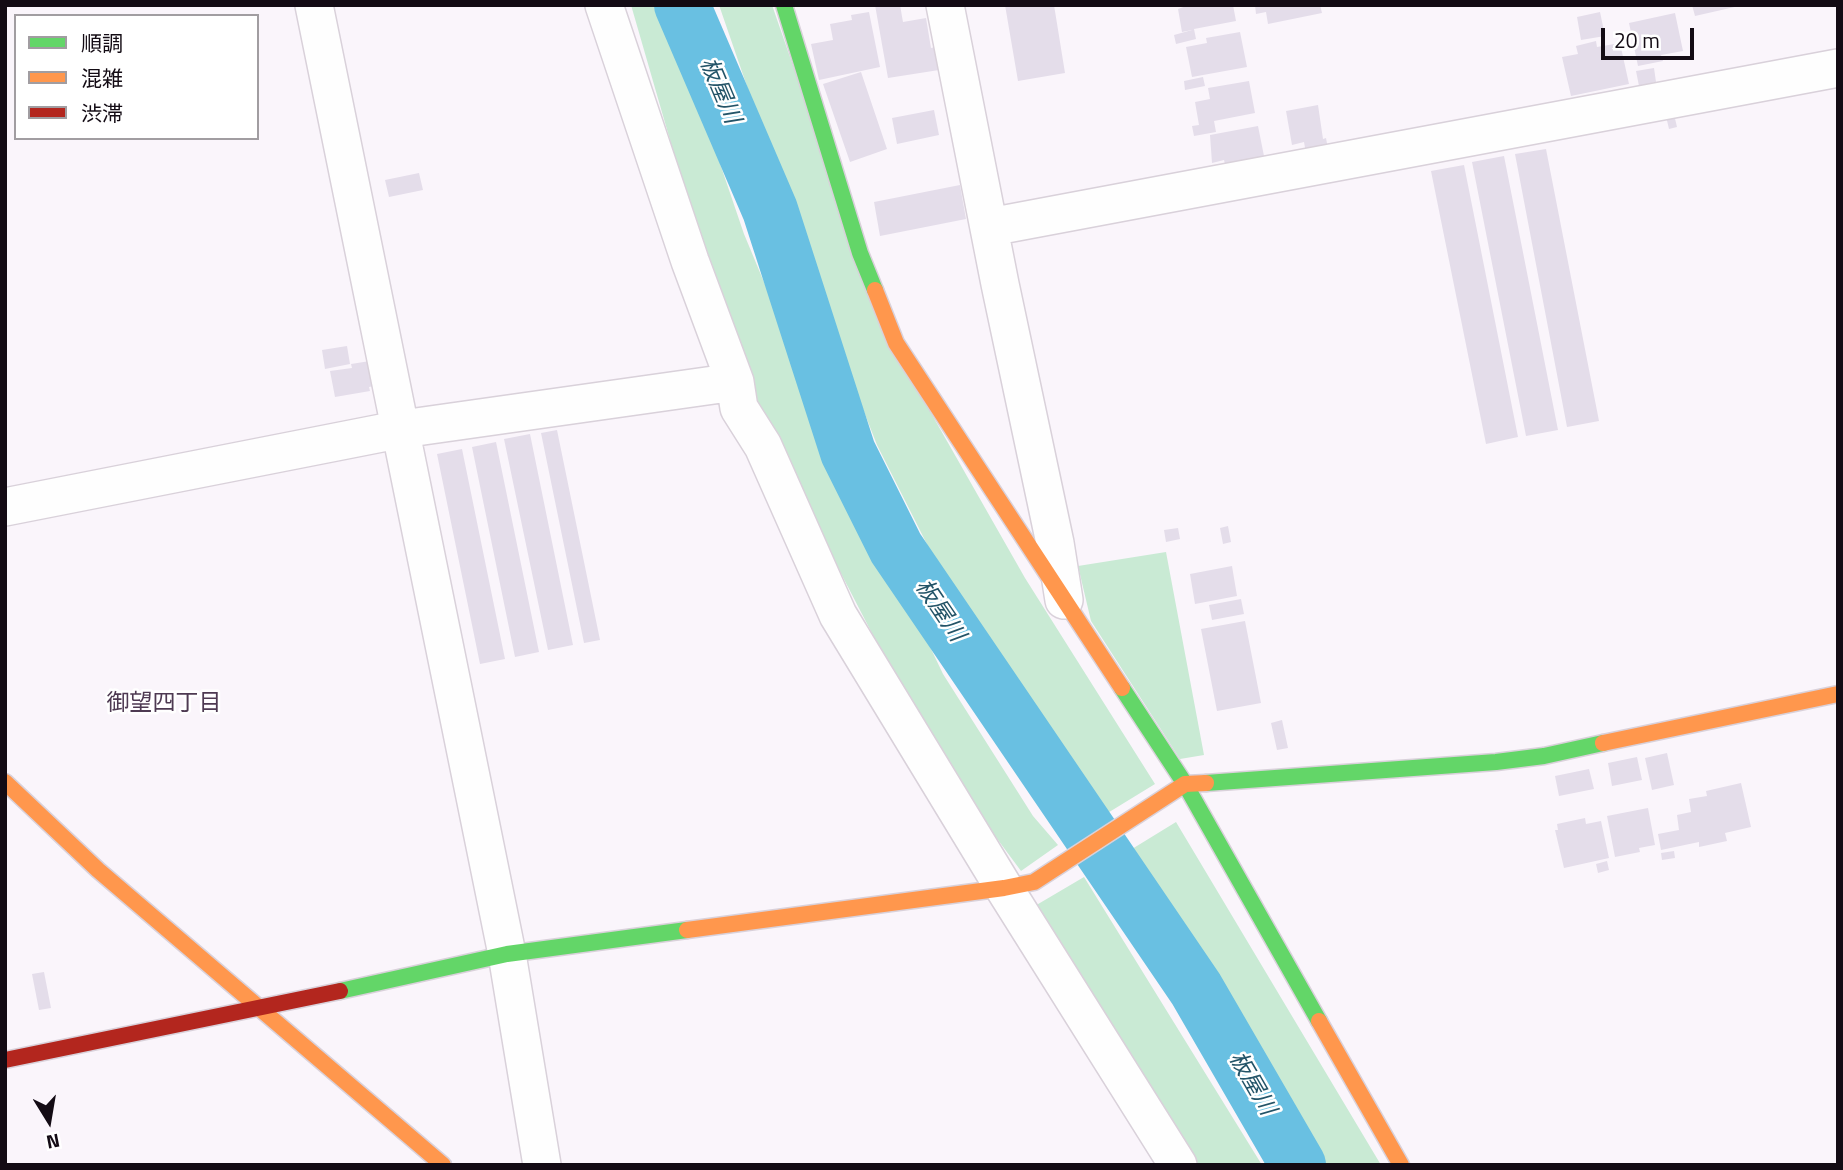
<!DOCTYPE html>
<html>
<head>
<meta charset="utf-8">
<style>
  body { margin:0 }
  #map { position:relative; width:1843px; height:1170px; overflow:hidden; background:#faf5fb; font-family:"Titillium Web","Noto Sans JP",sans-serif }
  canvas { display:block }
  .frame { position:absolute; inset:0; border:7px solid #130b14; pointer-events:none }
  .legend { position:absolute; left:14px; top:14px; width:245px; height:126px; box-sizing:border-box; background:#fff; border:2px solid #a19da1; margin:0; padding:9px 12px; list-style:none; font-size:21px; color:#130b14 }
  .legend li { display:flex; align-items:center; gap:14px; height:35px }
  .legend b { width:35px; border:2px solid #a19da1 }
  .north { position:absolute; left:14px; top:1086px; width:70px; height:70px; -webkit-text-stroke:5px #fff; paint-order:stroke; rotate:169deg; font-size:19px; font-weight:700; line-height:28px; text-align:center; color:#130b14 }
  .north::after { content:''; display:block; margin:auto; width:24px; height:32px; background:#130b14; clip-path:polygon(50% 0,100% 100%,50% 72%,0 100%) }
  .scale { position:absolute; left:1601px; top:28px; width:93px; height:32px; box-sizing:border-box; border:4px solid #130b14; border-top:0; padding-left:9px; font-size:21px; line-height:24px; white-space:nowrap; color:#130b14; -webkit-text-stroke:5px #fff; paint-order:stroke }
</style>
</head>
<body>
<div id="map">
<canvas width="1843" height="1170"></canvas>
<div class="frame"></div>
<ul class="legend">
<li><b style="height:9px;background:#63d668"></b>順調</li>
<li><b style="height:9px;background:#ff974d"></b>混雑</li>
<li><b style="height:9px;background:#b3261e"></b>渋滞</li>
</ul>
<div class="north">N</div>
<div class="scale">20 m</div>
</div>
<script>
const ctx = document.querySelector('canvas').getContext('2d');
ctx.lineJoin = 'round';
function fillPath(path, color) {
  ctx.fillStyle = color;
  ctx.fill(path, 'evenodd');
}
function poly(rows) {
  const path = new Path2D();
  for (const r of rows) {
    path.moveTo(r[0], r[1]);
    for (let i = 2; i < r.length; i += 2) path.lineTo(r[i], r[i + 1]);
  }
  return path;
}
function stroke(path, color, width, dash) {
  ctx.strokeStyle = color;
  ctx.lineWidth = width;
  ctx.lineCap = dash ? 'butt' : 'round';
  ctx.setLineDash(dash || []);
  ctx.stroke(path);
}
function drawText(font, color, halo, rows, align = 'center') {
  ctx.font = font + ' "Titillium Web","Noto Sans JP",sans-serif';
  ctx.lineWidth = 5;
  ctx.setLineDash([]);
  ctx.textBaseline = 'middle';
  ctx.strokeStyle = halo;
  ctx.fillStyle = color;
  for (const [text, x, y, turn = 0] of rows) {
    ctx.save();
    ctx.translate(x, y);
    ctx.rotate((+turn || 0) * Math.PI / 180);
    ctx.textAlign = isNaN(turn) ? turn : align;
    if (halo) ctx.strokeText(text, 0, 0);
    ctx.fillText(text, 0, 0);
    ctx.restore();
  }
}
fillPath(poly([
  [631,5,666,5,744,234,818,412,943,674,1033,816,1058,845,1021,871,935,755,760,417,694,223],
  [719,5,772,5,886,334,1025,578,1155,784,1106,814,950,590,877,445,822,304],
  [1166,552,1204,755,1180,759,1091,621,1078,566],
  [1176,822,1381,1165,1323,1165,1132,849],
  [1084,877,1262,1165,1189,1165,1028,910]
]), '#c9ead4');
stroke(poly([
  [682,5,770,210,848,452,896,548,1196,989,1298,1165]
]), '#69c0e2', 56);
fillPath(poly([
  [875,5,900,5,903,22,926,18,931,48,935,47,939,70,888,78],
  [1005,5,1054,5,1065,73,1018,81],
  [1189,5,1233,5,1236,21,1194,29,1196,39,1176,44,1174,35,1192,30,1182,32,1178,9],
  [1255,5,1320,5,1322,13,1268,24,1266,12,1256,14],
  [1692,5,1739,5,1739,6,1695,16],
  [869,12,880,67,819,80,811,44,833,40,830,24,852,20,851,15],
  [1600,12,1605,36,1581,40,1577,17],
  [1675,13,1683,51,1661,55,1663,61,1638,66,1629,23],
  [1240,32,1247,67,1192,77,1186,47,1207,43,1206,38],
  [1596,41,1597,47,1620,43,1629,84,1571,96,1562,57,1578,54,1576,46],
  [1654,68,1656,82,1639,86,1636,71],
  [861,72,887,149,850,162,823,84],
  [1203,77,1205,86,1185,90,1184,81],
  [1249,81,1255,113,1214,121,1216,132,1194,136,1192,126,1199,125,1195,102,1210,99,1208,88],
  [1318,105,1323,139,1326,138,1328,149,1306,153,1304,142,1292,145,1286,111],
  [934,110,939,135,897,144,892,118],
  [1673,110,1677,127,1669,129,1665,112],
  [1258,126,1265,161,1226,168,1224,160,1212,163,1210,135],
  [1546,149,1599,421,1567,427,1515,154],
  [1504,156,1558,430,1526,436,1472,162],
  [1464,165,1518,437,1486,444,1431,171],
  [419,173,423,190,389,197,385,180],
  [960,185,966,219,880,236,874,202],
  [347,346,350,364,325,369,322,350],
  [370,361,374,386,369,387,370,391,335,397,330,371,352,368,351,364],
  [557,430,600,640,584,643,541,433],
  [530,434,573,645,548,650,504,439],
  [496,442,539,652,515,657,472,447],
  [462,449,505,659,480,664,437,454],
  [1228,526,1231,542,1223,544,1220,528],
  [1178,528,1180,539,1166,542,1164,530],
  [1232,566,1237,596,1195,604,1190,574],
  [1241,599,1244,614,1212,620,1209,605],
  [1245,621,1261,703,1217,711,1201,629],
  [1282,720,1288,748,1277,750,1271,723],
  [1667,753,1674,785,1652,790,1645,758],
  [1637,757,1642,780,1612,786,1608,763],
  [1589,769,1594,789,1559,796,1555,776],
  [1741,783,1751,827,1725,833,1727,841,1699,847,1699,842,1661,850,1658,834,1679,830,1677,815,1691,812,1689,799,1707,796,1706,791],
  [1648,808,1655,845,1639,848,1640,852,1615,857,1607,816],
  [1585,818,1586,824,1601,821,1609,858,1564,868,1555,830,1558,830,1557,824],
  [1674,851,1675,858,1662,860,1661,853],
  [1607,861,1609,870,1598,873,1596,864],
  [44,972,51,1008,39,1010,32,974]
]), '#e4ddea');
const street = poly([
  [314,5,507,954,542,1165],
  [604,5,690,261,735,382,739,408,763,446,838,615,1004,888,1178,1165],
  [945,5,1000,284,1055,543,1064,600],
  [990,227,1838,68],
  [5,507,402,429,735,382]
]);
const fast = poly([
  [784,5,860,253,875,290],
  [1122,688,1185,784,1319,1021],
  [1206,783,1496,762,1544,756,1603,743],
  [340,991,507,954,687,930]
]);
const slow = poly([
  [875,290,896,343,1122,688],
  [1603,743,1838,694],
  [5,782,98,870,443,1165],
  [687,930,1004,888,1034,882,1185,784,1206,783],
  [1319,1021,1401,1165]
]);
const jam = poly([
  [5,1060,340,991]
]);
stroke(street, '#d9d1da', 40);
stroke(fast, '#d9d1da', 19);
stroke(slow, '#d9d1da', 19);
stroke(jam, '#d9d1da', 19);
stroke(street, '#fefefe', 37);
stroke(fast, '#63d668', 16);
stroke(slow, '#ff974d', 16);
stroke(jam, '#b3261e', 16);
drawText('italic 23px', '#235468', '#fff', [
  ["板屋川",719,91,67],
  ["板屋川",939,611,56],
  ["板屋川",1251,1084,60]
]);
drawText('23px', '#4e3a52', '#fff', [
  ["御望四丁目",164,704]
]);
</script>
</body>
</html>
